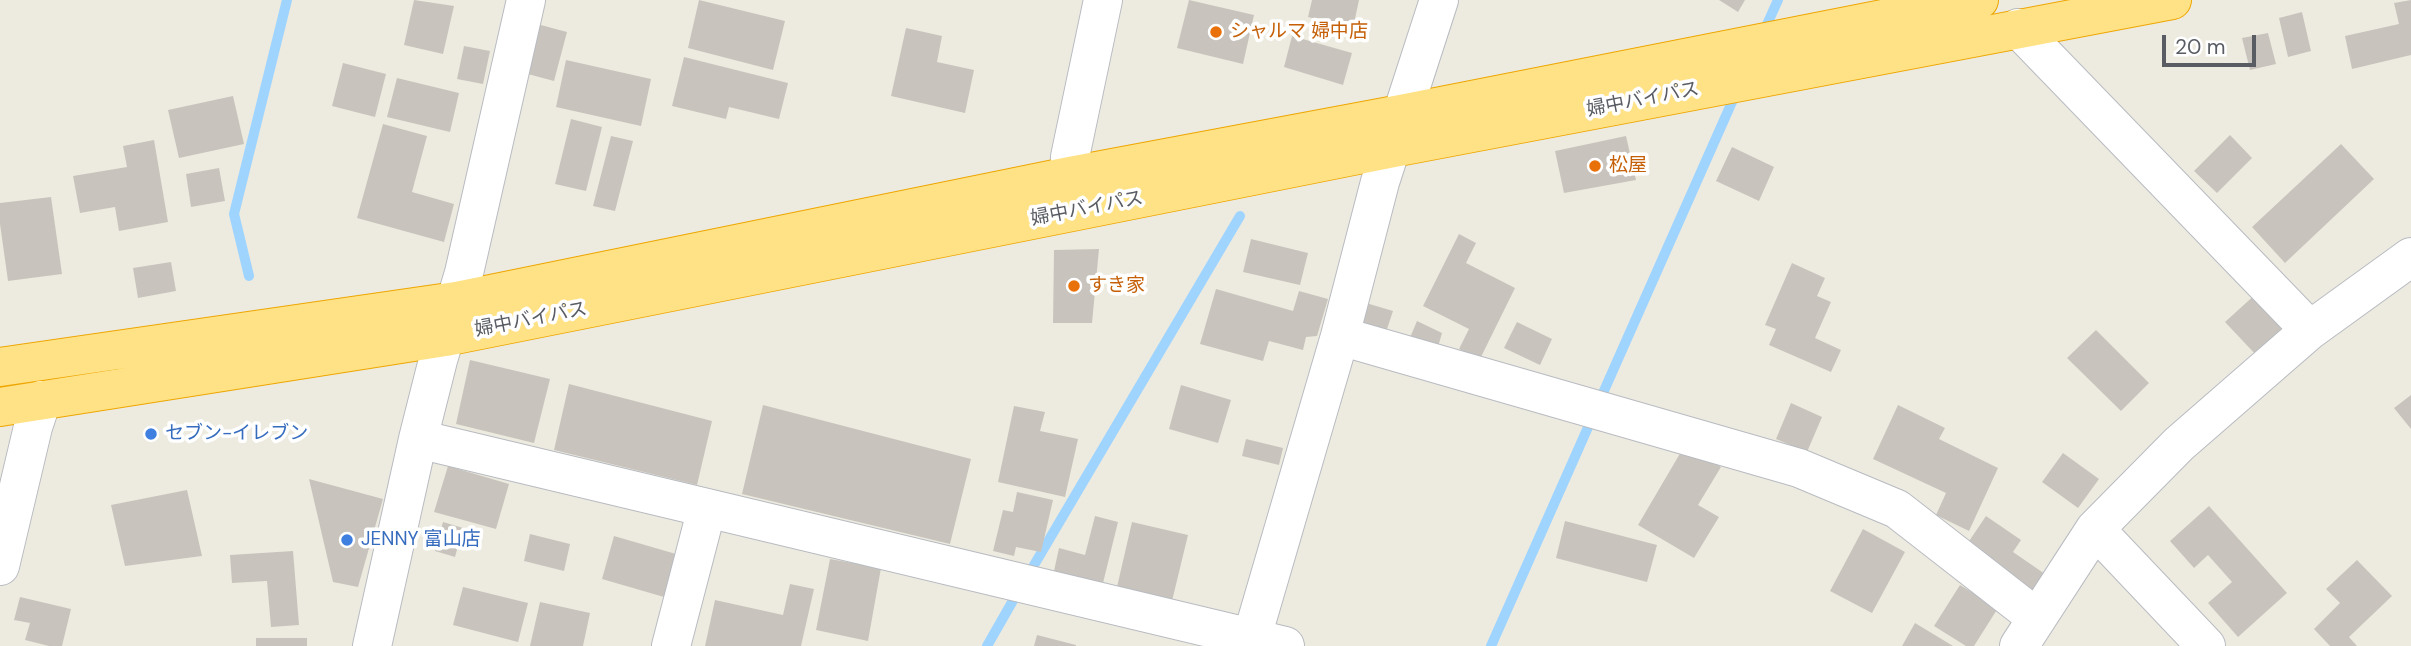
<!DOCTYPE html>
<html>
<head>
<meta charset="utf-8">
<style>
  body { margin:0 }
  #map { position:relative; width:2411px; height:646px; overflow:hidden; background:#edebe0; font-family:"DM Sans",sans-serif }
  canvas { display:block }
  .scale { position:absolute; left:2162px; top:35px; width:94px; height:32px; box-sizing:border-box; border:4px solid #595d63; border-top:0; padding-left:9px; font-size:21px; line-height:24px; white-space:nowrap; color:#595d63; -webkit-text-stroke:5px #fff; paint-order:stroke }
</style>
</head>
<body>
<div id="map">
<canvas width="2411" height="646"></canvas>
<div class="scale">20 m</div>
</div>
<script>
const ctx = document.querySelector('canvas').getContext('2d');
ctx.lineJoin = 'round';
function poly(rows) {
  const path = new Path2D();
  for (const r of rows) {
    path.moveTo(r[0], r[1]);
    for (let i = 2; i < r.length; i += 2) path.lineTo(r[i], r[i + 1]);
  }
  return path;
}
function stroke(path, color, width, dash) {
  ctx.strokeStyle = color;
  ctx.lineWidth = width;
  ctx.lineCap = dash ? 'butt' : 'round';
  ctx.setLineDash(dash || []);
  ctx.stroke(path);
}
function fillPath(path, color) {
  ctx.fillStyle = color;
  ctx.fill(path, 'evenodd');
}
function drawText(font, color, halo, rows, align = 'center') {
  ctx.font = font + ' "DM Sans","Noto Sans JP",sans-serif';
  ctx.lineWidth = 7;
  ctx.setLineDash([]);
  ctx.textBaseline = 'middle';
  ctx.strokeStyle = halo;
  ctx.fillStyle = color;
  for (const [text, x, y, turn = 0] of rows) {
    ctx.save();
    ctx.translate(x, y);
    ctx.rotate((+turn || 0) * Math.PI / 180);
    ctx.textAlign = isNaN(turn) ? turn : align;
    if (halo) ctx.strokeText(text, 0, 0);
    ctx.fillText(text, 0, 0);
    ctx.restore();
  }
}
stroke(poly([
  [1764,31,1778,0],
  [249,276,234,214,287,0],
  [1599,402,1736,93],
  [1027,577,1240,216],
  [987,646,1019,590],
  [1491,646,1593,416]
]), '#9fd4ff', 10);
fillPath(poly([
  [414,0,454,6,443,54,404,45],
  [699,0,785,21,773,70,688,48],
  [1189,0,1254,15,1243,64,1177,48],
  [1312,0,1359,0,1353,28,1308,17],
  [1719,0,1745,0,1738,12],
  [2411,0,2411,55,2352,69,2345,36,2399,24,2394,3],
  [2302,12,2311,51,2288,57,2279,18],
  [537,24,567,32,554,81,524,73],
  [906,28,942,36,937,62,974,70,965,113,891,96],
  [2268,33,2276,64,2250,70,2242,38],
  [1292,36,1352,53,1343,85,1284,67],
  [464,46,490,51,483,84,457,79],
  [684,57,788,83,779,119,729,107,726,119,672,106],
  [566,60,651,79,641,126,556,107],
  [343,63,386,74,375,117,332,106],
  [397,78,459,93,450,132,387,117],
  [233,96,244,144,179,158,168,110],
  [571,119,602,127,586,191,555,184],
  [383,124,427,136,412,192,454,204,444,242,357,218],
  [2230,135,2252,158,2217,193,2194,171],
  [611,136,633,141,615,211,593,206],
  [1626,136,1636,180,1564,193,1555,151],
  [154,140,168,222,119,231,115,207,80,213,73,176,127,167,123,146],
  [2341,144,2374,179,2285,263,2252,227],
  [1732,147,1774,167,1759,201,1716,181],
  [219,168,225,201,191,207,186,174],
  [51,197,62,274,8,281,0,224,0,203],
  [1459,234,1476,243,1466,263,1515,288,1480,359,1459,349,1469,329,1423,306],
  [1251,239,1308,253,1300,285,1243,272],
  [1099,249,1092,323,1053,323,1054,250],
  [171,262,176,291,138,298,133,268],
  [1792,263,1825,278,1817,296,1831,302,1815,338,1841,350,1831,372,1769,345,1776,329,1765,325],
  [1216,289,1293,311,1299,291,1328,299,1317,336,1306,337,1303,350,1269,341,1263,361,1200,344],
  [2258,292,2290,326,2257,356,2225,322],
  [1366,303,1393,311,1385,335,1358,326],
  [1417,321,1442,333,1438,347,1409,340],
  [1517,322,1552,339,1540,365,1504,348],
  [2096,330,2149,383,2121,411,2067,358],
  [470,360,550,379,534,443,456,424],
  [569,384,712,421,697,485,554,450],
  [1181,385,1231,400,1218,443,1169,429],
  [2411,395,2411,429,2394,408],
  [1791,403,1822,417,1807,452,1776,439],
  [763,405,971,459,950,544,742,494],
  [1898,405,1945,428,1939,439,1998,468,1969,531,1936,515,1946,493,1873,459],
  [1014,406,1045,412,1040,431,1078,439,1065,497,998,482],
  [1246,439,1283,448,1279,465,1242,456],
  [1685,445,1721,467,1698,505,1719,517,1694,558,1638,525],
  [2063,453,2099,479,2078,508,2042,482],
  [448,466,509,484,496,529,434,512],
  [309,479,383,499,358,587,333,582],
  [187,490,202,556,125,566,111,505],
  [1017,492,1053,500,1041,552,1016,547,1014,556,993,551,1003,510,1013,512],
  [2209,506,2287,593,2238,637,2208,603,2232,582,2208,555,2194,568,2170,541],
  [1095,516,1118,522,1103,583,1054,571,1059,548,1085,555],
  [1986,516,2021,540,2013,552,2045,574,2026,601,1959,556],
  [1565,521,1657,545,1647,582,1556,558],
  [443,522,463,528,455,557,435,551],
  [1132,522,1188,535,1172,601,1117,587],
  [1863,529,1905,552,1872,613,1830,591],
  [530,534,570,544,564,571,524,561],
  [614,536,676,554,664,597,602,579],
  [293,551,299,625,271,627,267,581,232,583,230,555],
  [830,559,881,568,868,641,816,630],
  [2357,560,2392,596,2349,637,2357,646,2330,646,2314,629,2340,603,2326,589],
  [790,584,814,589,801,646,705,646,715,600,783,615],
  [1960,585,1998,608,1974,646,1966,646,1934,626],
  [463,587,528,603,518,642,453,625],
  [20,597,71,609,62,646,49,646,25,640,30,623,14,620],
  [540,602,590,613,583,646,530,646],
  [1915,623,1953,646,1902,646],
  [1037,635,1076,645,1076,646,1034,646],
  [256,638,307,638,307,646,256,646]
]), '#c8c4bd');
const minor = poly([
  [2018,28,2310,330],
  [1069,176,1070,157,1103,0],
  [1340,336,1799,468,1897,509,2037,618],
  [418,439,1285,646],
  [2095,529,2206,646],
  [0,566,33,427,42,400],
  [1252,637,1340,336,1380,182,1439,0],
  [372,646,418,439,438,360,464,273,526,0],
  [671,646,707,508],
  [2019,646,2095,529,2179,444,2310,330,2411,257]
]);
const highway = poly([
  [0,367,456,301,1069,176,1401,114,1979,0],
  [0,407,445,337,1393,148,2172,0]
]);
stroke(minor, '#b8bbc1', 40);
stroke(highway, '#eea600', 40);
stroke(minor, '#fff', 38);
stroke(highway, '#ffe286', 38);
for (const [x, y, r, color] of [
  [1216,32,7,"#e8710a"],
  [1595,166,7,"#e8710a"],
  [1074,286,7,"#e8710a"],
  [151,434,7,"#3f7fe0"],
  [347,540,7,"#3f7fe0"]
]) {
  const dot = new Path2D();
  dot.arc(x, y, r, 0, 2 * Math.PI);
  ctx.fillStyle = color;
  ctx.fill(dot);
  stroke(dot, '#fff', 2.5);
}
drawText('19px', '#c56008', '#fff', [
  ["シャルマ 婦中店",1230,32],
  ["松屋",1609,166],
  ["すき家",1088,286]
], 'left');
drawText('19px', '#595d63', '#fff', [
  ["婦中バイパス",1643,100,-11],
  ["婦中バイパス",1087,209,-11],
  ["婦中バイパス",531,320,-11]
]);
drawText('19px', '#366cbe', '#fff', [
  ["セブン-イレブン",165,434],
  ["JENNY 富山店",361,540]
], 'left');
</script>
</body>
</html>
